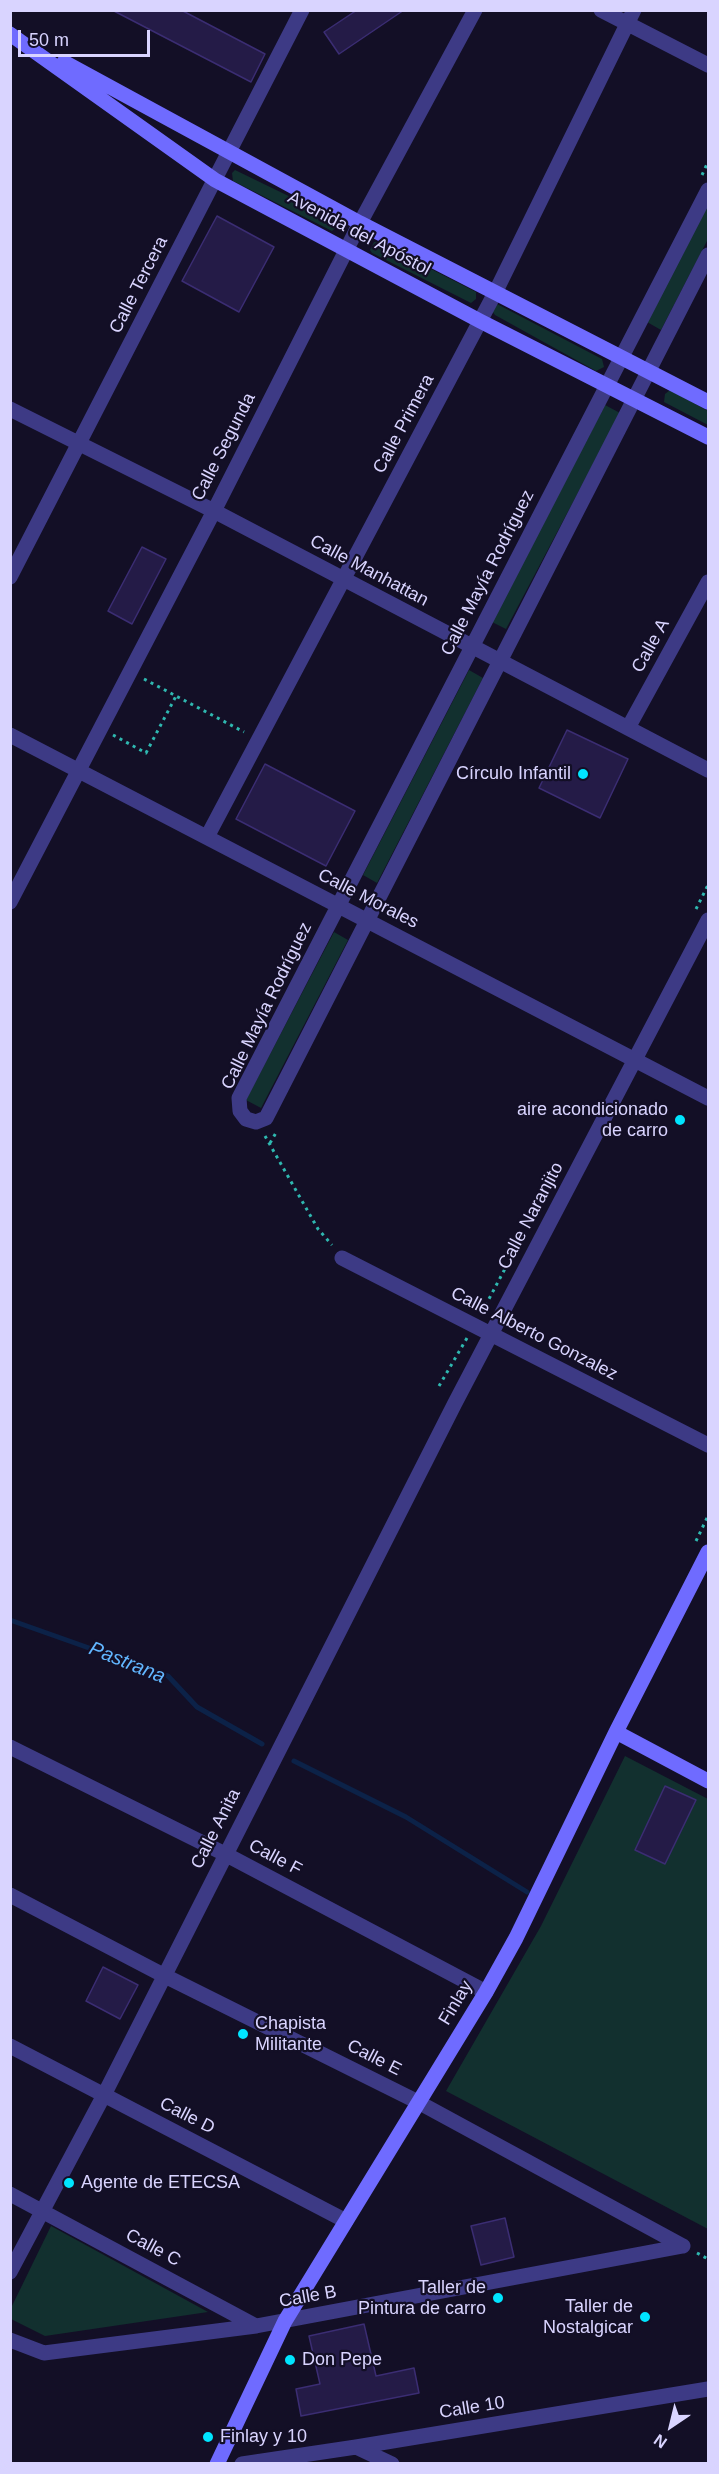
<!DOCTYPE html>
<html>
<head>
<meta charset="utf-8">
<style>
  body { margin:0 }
  #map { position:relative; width:719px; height:2474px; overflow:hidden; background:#130f26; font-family:Arial,sans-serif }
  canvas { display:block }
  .frame { position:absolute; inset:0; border:12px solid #d9d4ff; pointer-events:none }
  .north { position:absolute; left:641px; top:2396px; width:60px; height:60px; -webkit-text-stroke:4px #130f26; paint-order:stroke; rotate:215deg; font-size:16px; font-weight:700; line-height:24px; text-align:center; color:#d9d4ff }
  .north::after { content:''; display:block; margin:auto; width:21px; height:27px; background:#d9d4ff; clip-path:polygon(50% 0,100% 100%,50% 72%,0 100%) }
  .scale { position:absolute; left:18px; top:30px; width:132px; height:27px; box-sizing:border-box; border:3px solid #d9d4ff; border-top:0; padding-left:8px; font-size:18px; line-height:21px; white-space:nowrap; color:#d9d4ff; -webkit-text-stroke:4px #130f26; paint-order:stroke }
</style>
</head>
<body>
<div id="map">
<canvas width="719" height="2474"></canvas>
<div class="frame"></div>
<div class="north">N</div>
<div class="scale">50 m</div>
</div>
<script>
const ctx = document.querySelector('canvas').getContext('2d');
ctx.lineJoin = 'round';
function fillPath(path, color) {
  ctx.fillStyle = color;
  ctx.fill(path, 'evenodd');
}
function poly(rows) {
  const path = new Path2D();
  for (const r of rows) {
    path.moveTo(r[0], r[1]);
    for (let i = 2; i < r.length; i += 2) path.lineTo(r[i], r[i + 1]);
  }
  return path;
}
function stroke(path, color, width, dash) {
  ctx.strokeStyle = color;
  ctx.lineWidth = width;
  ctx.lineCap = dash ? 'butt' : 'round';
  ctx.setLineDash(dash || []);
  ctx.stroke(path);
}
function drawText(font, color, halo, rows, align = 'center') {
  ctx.font = font + ' Arial,sans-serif';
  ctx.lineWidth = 4.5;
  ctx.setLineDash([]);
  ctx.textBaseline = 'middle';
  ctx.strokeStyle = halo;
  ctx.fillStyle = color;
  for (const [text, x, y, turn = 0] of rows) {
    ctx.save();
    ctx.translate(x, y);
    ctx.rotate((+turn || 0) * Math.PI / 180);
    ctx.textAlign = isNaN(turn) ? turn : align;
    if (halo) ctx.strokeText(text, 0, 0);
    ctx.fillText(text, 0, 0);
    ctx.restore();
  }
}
fillPath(poly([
  [235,170,338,220,337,227,332,231,233,181,232,173],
  [708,204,708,239,661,330,647,322],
  [374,242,378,242,476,292,476,299,471,303,372,253,370,250],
  [497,304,602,359,604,367,596,371,495,315,492,311],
  [670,390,708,411,708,425,664,402,665,394],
  [605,405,620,413,506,629,492,622],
  [469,670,483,678,377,883,363,875],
  [334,932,348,940,261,1108,246,1100],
  [625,1756,708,1799,708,2229,446,2091,541,1926],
  [51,2226,208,2312,45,2336,11,2319,11,2308]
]), '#12302f');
stroke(poly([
  [10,1620,168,1676,197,1707,262,1744],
  [294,1761,406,1817,527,1892]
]), '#0c2248', 5);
const building = poly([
  [112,10,181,10,265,54,251,82,112,10],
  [357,10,404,10,339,54,324,32,357,10],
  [217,216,274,247,239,312,182,281,217,216],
  [142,547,166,559,132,624,108,611,142,547],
  [567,730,628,759,600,818,539,788,567,730],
  [265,764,355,811,326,866,236,819,265,764],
  [665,1786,696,1800,665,1864,635,1850,665,1786],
  [103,1967,138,1985,120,2019,86,2001,103,1967],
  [505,2218,514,2257,481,2265,471,2226,505,2218],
  [364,2324,376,2376,414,2368,419,2393,301,2416,296,2389,320,2384,309,2336,364,2324]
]);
fillPath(building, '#241b47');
stroke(building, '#3b2d73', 1.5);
stroke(poly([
  [702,175,708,162],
  [144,679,244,732],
  [113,735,146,753,176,696],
  [696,909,708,885],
  [265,1136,318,1229,332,1245],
  [270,1143,277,1131],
  [482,1312,507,1265],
  [439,1386,467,1338],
  [696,1541,708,1516],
  [697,2253,708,2259]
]), '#2fb8b0', 3, [3, 4.5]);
stroke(poly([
  [601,10,708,65],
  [708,190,239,1098,240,1111,246,1119,256,1122,266,1118,708,255],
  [10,409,214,511,708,770],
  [10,577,302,10],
  [628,728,708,582],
  [10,735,708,1098],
  [207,837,496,291,634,10],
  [10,902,214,511,360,223,475,10],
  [342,1258,708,1445],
  [10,1747,225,1854,486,1992],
  [10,1895,163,1975,418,2102,683,2246],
  [10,2046,346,2221],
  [10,2194,256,2326],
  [10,2272,104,2095,455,1403,708,920],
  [10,2340,44,2353,256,2326,683,2246],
  [356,2447,392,2464],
  [242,2464,356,2447,708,2389]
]), '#3d3a85', 15);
stroke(poly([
  [10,34,215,180,480,321,708,437],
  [64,62,360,223,708,402],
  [616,1732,708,1781],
  [217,2464,285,2321,486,1992,516,1938,616,1732,708,1552]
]), '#6f6bff', 15);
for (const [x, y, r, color] of [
  [583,774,6,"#00e5ff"],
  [680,1120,6,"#00e5ff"],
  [243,2034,6,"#00e5ff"],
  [69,2183,6,"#00e5ff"],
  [498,2298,6,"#00e5ff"],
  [645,2317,6,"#00e5ff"],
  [290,2360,6,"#00e5ff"],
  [208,2437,6,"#00e5ff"]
]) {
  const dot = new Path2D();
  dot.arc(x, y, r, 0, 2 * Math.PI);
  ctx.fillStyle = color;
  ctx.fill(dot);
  stroke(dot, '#130f26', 2);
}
drawText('18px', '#d9d4ff', '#130f26', [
  ["Avenida del Apóstol",359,234,28],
  ["Calle Tercera",139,285,-63],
  ["Calle Primera",404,424,-62],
  ["Calle Segunda",224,447,-63],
  ["Calle Manhattan",369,571,28],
  ["Calle Mayía Rodríguez",488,573,-63],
  ["Calle A",651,646,-61],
  ["Calle Morales",368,899,27],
  ["Calle Mayía Rodríguez",267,1006,-64],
  ["Calle Naranjito",531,1216,-62],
  ["Calle Alberto Gonzalez",534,1334,27],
  ["Calle Anita",216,1829,-63],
  ["Calle F",275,1858,28],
  ["Finlay",456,2003,-59],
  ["Calle E",374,2058,27],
  ["Calle D",187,2116,27],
  ["Calle C",153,2248,28],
  ["Calle B",308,2297,-10],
  ["Calle 10",472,2408,-9]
]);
drawText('18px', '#d9d4ff', '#130f26', [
  ["Círculo Infantil",571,774],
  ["aire acondicionado",668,1110],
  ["de carro",668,1131],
  ["Chapista",255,2024,"left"],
  ["Militante",255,2045,"left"],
  ["Agente de ETECSA",81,2183,"left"],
  ["Taller de",486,2288],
  ["Pintura de carro",486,2309],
  ["Taller de",633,2307],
  ["Nostalgicar",633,2328],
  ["Don Pepe",302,2360,"left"],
  ["Finlay y 10",220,2437,"left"]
], 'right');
drawText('italic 20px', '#62b6ff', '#130f26', [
  ["Pastrana",127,1663,22]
]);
</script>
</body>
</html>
